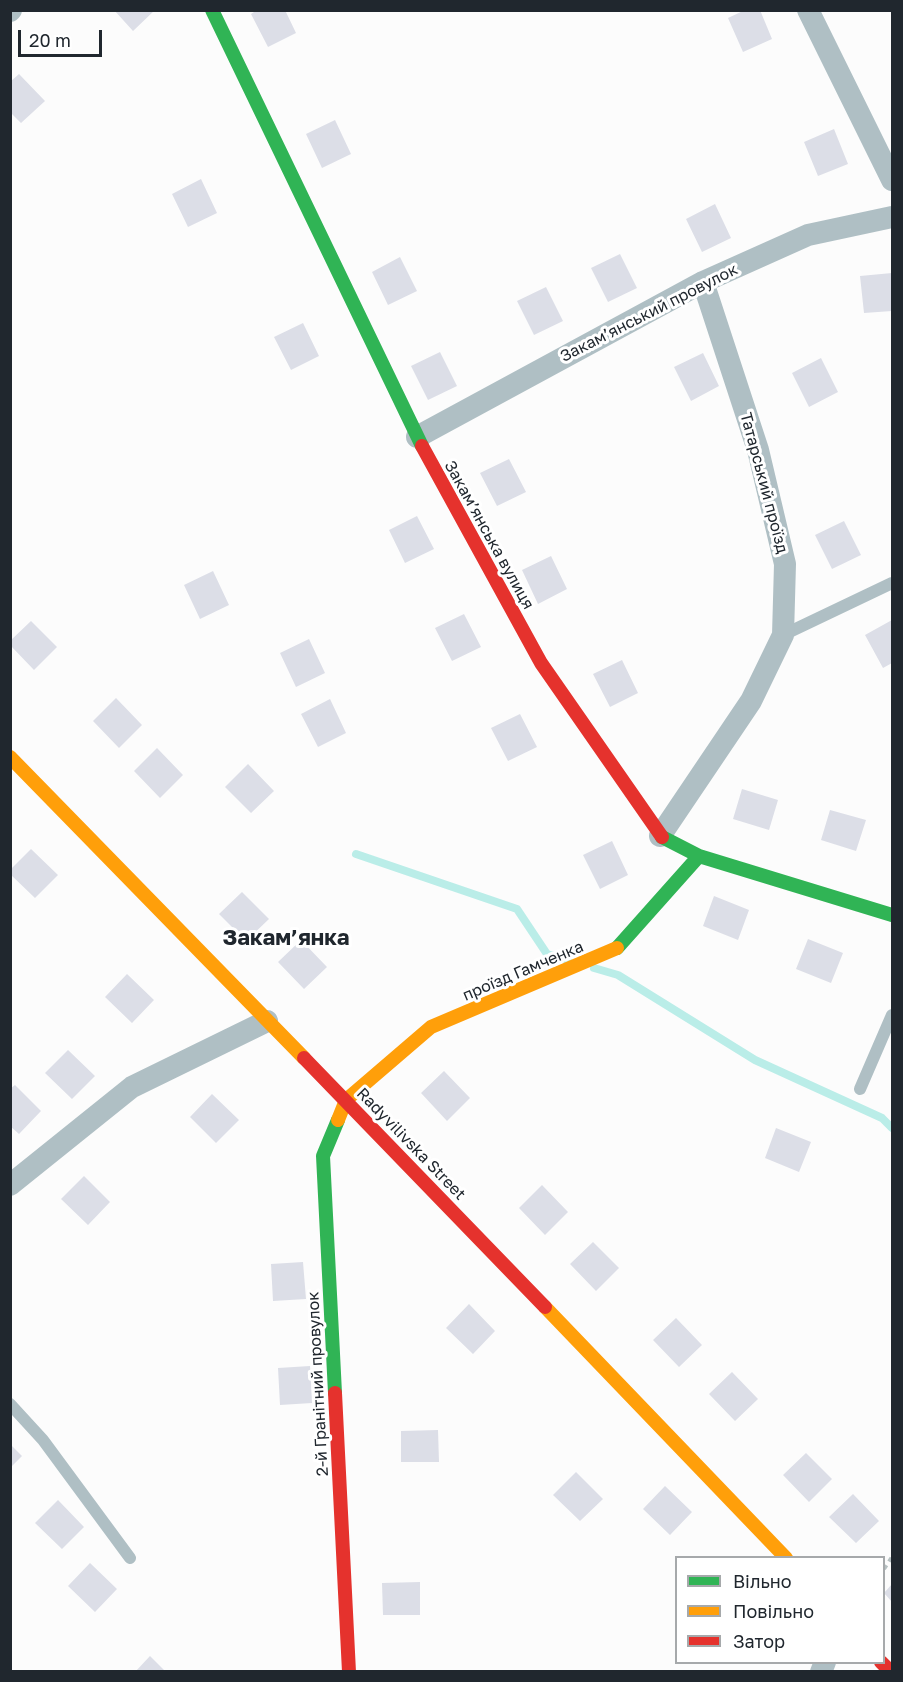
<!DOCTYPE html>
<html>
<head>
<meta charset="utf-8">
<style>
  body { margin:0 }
  #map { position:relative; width:903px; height:1682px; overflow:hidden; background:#fcfcfc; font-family:"Golos Text",sans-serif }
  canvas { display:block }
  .frame { position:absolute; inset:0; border:12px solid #20272e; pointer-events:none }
  .legend { position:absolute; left:675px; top:1556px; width:210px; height:108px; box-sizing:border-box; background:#fff; border:2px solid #a6a9ab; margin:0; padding:8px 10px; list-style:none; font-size:18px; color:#20272e }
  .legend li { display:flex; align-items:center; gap:12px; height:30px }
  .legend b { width:30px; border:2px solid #a6a9ab }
  .scale { position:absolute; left:18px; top:30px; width:84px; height:27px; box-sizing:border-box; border:3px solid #20272e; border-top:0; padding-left:8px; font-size:18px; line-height:21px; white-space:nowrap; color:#20272e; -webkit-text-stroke:4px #fff; paint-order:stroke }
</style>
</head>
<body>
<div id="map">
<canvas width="903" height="1682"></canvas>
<div class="frame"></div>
<ul class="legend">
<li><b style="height:8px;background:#30b455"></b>Вільно</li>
<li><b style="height:8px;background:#ff9f0a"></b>Повільно</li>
<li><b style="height:8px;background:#e5322d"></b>Затор</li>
</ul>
<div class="scale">20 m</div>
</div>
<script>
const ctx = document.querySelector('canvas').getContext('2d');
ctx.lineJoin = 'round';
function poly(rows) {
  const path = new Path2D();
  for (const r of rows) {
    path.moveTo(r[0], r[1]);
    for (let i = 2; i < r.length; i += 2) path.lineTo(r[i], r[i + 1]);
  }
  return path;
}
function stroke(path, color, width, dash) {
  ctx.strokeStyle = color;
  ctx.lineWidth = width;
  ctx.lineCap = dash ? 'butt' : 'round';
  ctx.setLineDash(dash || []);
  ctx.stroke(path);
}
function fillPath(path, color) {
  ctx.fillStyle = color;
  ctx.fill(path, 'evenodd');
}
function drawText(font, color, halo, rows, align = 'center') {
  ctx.font = font + ' "Golos Text",sans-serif';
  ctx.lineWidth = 6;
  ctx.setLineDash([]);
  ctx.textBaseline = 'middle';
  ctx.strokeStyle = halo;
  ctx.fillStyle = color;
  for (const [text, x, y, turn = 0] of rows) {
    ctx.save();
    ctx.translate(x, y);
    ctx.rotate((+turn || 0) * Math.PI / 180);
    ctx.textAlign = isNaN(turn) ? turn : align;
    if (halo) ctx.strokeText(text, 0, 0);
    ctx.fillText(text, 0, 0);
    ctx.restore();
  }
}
stroke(poly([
  [356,854,517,909,547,954,568,960],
  [594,968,618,975,755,1060,882,1118,892,1128]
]), '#baede8', 8);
fillPath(poly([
  [114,10,155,10,133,31],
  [257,10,285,10,296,33,268,47,251,14],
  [745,10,760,10,772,39,743,52,728,18],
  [19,74,45,101,21,123,10,112,10,82],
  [335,120,351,154,322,168,306,134],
  [834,129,848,164,818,176,804,142],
  [201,179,217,213,188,227,172,194],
  [715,204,731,238,702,252,686,219],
  [620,254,637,288,608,302,591,268],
  [400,257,417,291,388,305,372,272],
  [892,273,892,311,864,313,860,276],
  [546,287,563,321,534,335,517,301],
  [303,323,319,356,291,370,274,337],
  [440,352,457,386,428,400,411,366],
  [703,353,719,386,691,401,674,367],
  [821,358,838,392,809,407,792,373],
  [509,459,526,492,497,506,480,473],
  [417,516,434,549,405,563,389,530],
  [844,521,861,555,832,569,815,535],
  [551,556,567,589,538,604,522,570],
  [213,571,229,605,200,619,184,585],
  [464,614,481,647,452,661,435,628],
  [892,620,892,663,883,668,865,635],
  [31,621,57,647,34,670,10,645,10,641],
  [309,639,325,673,296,687,280,653],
  [622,660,638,693,610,707,593,674],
  [116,698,142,725,119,748,93,721],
  [330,699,346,733,318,747,301,714],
  [520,714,537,747,508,761,491,728],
  [157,748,183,775,160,798,134,771],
  [248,764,274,791,251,813,225,787],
  [742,789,778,800,769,830,733,819],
  [830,810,866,820,856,851,821,840],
  [612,841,628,875,600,889,583,855],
  [31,849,58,875,35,898,10,874,10,870],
  [242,892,269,919,246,941,219,914],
  [714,896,749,910,738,940,703,926],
  [808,939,843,953,831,983,796,969],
  [301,940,327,967,304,989,278,962],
  [127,974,154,1000,132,1023,105,997],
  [68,1050,95,1076,72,1099,45,1073],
  [444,1071,470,1098,447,1121,421,1093],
  [15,1085,41,1111,19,1134,10,1126,10,1089],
  [212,1094,239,1120,216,1143,190,1117],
  [776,1128,811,1142,799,1172,765,1158],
  [84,1176,110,1202,88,1225,61,1199],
  [542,1185,568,1212,545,1235,519,1208],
  [593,1242,619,1268,596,1291,570,1264],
  [303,1262,306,1299,273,1301,271,1264],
  [469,1304,495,1331,473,1354,446,1328],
  [676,1318,702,1345,679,1367,653,1340],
  [310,1366,312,1403,280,1405,278,1368],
  [732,1372,758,1399,735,1421,709,1394],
  [438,1430,439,1462,401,1462,401,1431],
  [10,1444,22,1456,10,1468],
  [806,1453,832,1479,809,1502,783,1475],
  [576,1472,603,1499,580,1521,553,1495],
  [665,1486,692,1512,670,1535,643,1509],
  [853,1494,879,1521,856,1543,829,1517],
  [58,1500,84,1527,62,1549,35,1523],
  [90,1563,117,1589,95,1612,68,1586],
  [420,1582,420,1615,383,1615,382,1583],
  [892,1584,892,1602,884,1593],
  [150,1656,166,1672,135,1672]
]), '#dcdee7');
stroke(poly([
  [884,1569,892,1557]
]), '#b6c0c1', 4, [4.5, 4.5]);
stroke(poly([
  [783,635,892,583],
  [860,1089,892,1015],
  [10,1404,43,1440,130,1558]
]), '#afbfc4', 12);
stroke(poly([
  [808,10,892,180],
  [10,11,11,10],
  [417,437,703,282,808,235,892,217],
  [660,836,751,701,783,635,785,564,758,450,703,282],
  [10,1185,132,1087,267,1021],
  [821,1672,825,1662]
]), '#afbfc4', 22);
stroke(poly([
  [212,10,422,446],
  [662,837,699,856,892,915],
  [617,948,699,856],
  [335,1393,323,1156,338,1120]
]), '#30b455', 14);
stroke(poly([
  [10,757,304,1058],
  [338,1120,346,1100,431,1027,617,948],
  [545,1307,786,1558]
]), '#ff9f0a', 14);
stroke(poly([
  [422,446,541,663,662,837],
  [304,1058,545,1307],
  [335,1393,349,1672],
  [881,1662,891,1672]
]), '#e5322d', 14);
drawText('16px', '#20272e', '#fff', [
  ["Закамʼянський провулок",649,313,-27],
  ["Татарський проїзд",764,483,75],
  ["Закамʼянська вулиця",489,535,61],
  ["проїзд Гамченка",523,971,-23],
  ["Radyvilivska Street",411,1144,46],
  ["2-й Гранітний провулок",318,1384,-93]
]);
drawText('bold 22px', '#20272e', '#fff', [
  ["Закам’янка",286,938]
]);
</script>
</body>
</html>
